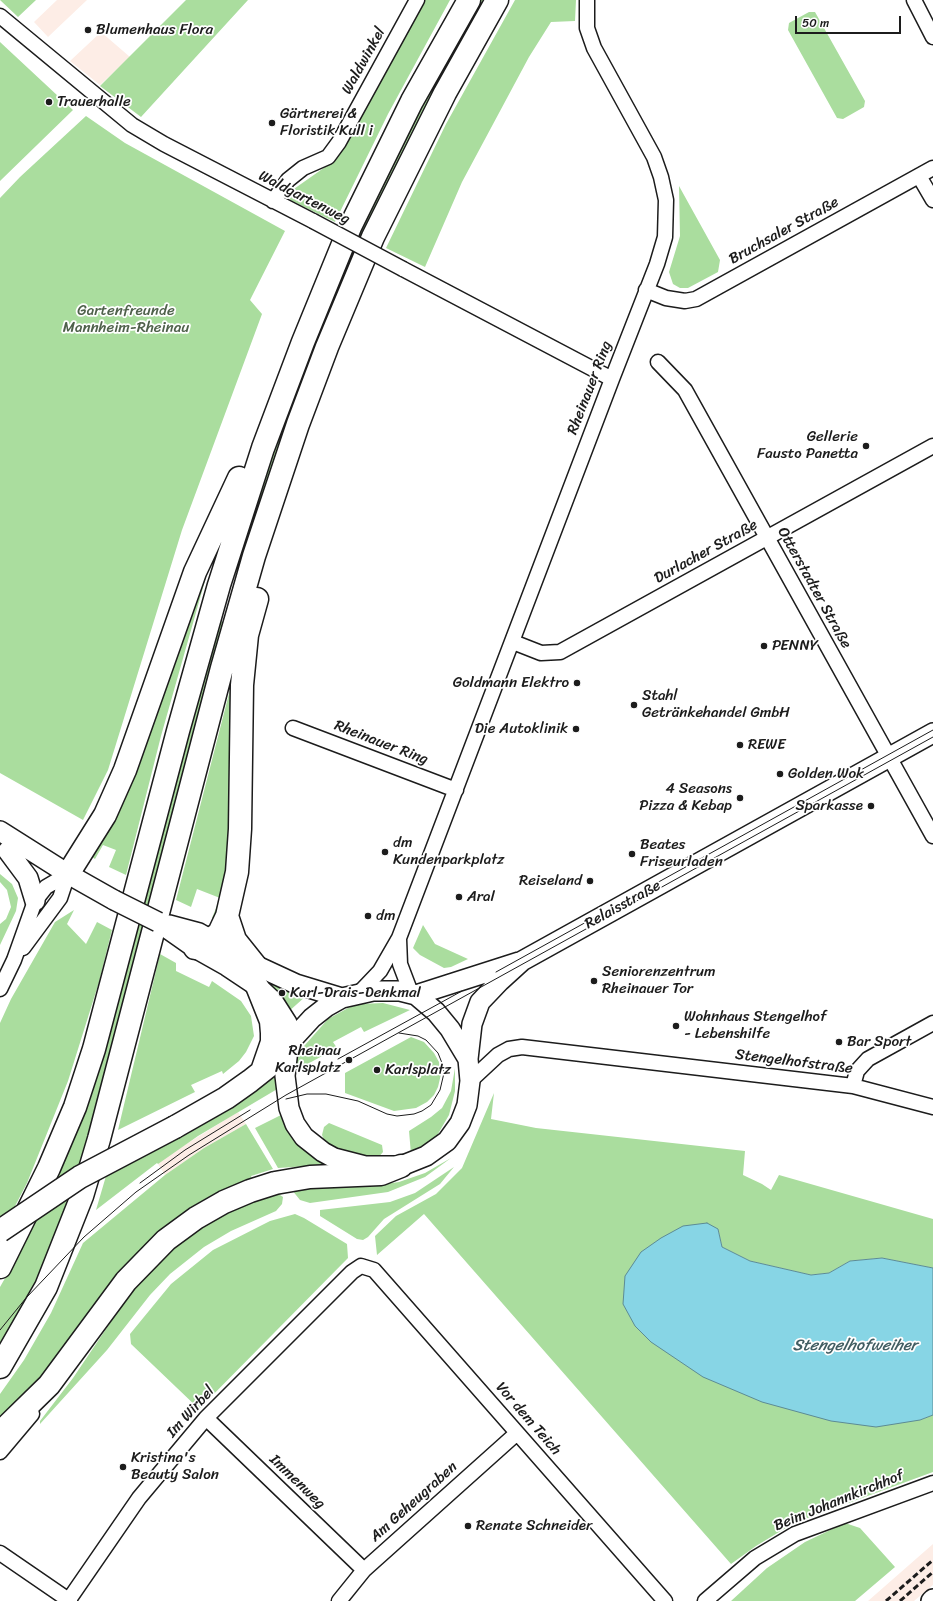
<!DOCTYPE html>
<html>
<head>
<meta charset="utf-8">
<style>
  body { margin:0 }
  #map { position:relative; width:933px; height:1601px; overflow:hidden; background:#fff; font-family:Sriracha,sans-serif }
  canvas { display:block }
  .scale { position:absolute; left:795px; top:16px; width:106px; height:18px; box-sizing:border-box; border:2px solid #1c1c1c; border-top:0; padding-left:5px; font-size:12px; line-height:14px; white-space:nowrap; color:#1c1c1c; -webkit-text-stroke:3px #fff; paint-order:stroke }
</style>
</head>
<body>
<div id="map">
<canvas width="933" height="1601"></canvas>
<div class="scale">50 m</div>
</div>
<script>
const ctx = document.querySelector('canvas').getContext('2d');
ctx.lineJoin = 'round';
function fillPath(path, color) {
  ctx.fillStyle = color;
  ctx.fill(path, 'evenodd');
}
function poly(rows) {
  const path = new Path2D();
  for (const r of rows) {
    path.moveTo(r[0], r[1]);
    for (let i = 2; i < r.length; i += 2) path.lineTo(r[i], r[i + 1]);
  }
  return path;
}
function stroke(path, color, width, dash) {
  ctx.strokeStyle = color;
  ctx.lineWidth = width;
  ctx.lineCap = dash ? 'butt' : 'round';
  ctx.setLineDash(dash || []);
  ctx.stroke(path);
}
function drawText(font, color, halo, rows, align = 'center') {
  ctx.font = font + ' Sriracha,sans-serif';
  ctx.lineWidth = 3.5;
  ctx.setLineDash([]);
  ctx.textBaseline = 'middle';
  ctx.strokeStyle = halo;
  ctx.fillStyle = color;
  for (const [text, x, y, turn = 0] of rows) {
    ctx.save();
    ctx.translate(x, y);
    ctx.rotate((+turn || 0) * Math.PI / 180);
    ctx.textAlign = isNaN(turn) ? turn : align;
    if (halo) ctx.strokeText(text, 0, 0);
    ctx.fillText(text, 0, 0);
    ctx.restore();
  }
}
fillPath(poly([
  [57,0,87,0,48,37,34,22],
  [101,32,130,57,100,85,70,61],
  [238,1112,246,1124,204,1148,165,1175,158,1164,167,1156],
  [933,1544,933,1585,914,1601,868,1601]
]), '#fdede6');
fillPath(poly([
  [0,0,36,0,18,17],
  [186,0,248,0,141,117,100,86],
  [422,0,450,0,388,114,335,222,290,200,291,191,328,165,339,154],
  [479,0,485,0,403,153,328,316,297,397,258,510,254,509,275,442,339,275,398,150],
  [515,0,576,0,575,21,551,22,529,57,462,182,425,267,386,248,446,124],
  [809,12,815,12,865,101,864,107,843,119,837,118,788,30,789,23],
  [0,42,73,110,0,181],
  [86,116,125,143,285,231,250,300,262,314,182,530,108,770,83,820,0,773,0,198,20,177],
  [679,186,720,260,718,272,688,288,680,288,673,284,669,272,680,236],
  [212,556,161,736,126,875,109,867,116,850,103,845,95,859,92,857],
  [219,620,223,622,223,625,94,1123,58,1236,27,1304,0,1352,0,1287,8,1273,112,1023],
  [232,682,235,843,218,922,212,918,220,898,197,889,191,907,176,900],
  [0,874,12,884,18,898,16,911,0,945,0,924,6,919,11,907,7,890,0,882],
  [74,910,67,924,86,944,97,922,112,930,99,982,68,1081,27,1183,0,1235,0,1023,11,999,55,922],
  [423,925,435,944,468,959,451,967,444,968,420,955,413,948],
  [160,954,176,963,176,971,209,987,212,981,241,1001,251,1016,254,1036,246,1052,239,1061,223,1074,222,1071,191,1085,195,1092,118,1130],
  [256,972,306,996,287,1013],
  [383,1003,410,1010,364,1032,361,1027,333,1042,337,1048,289,1074,297,1054,328,1019,348,1008,360,1004],
  [411,1037,424,1042,434,1053,439,1062,441,1074,438,1087,434,1095,427,1102,416,1108,394,1111,345,1093,345,1073],
  [278,1068,279,1088,198,1136,158,1164,157,1163,96,1210,106,1176,153,1151],
  [455,1068,455,1091,449,1115,435,1139,411,1154,409,1131,431,1117,442,1108,451,1091],
  [494,1093,491,1119,536,1128,745,1151,743,1175,762,1184,771,1190,779,1175,933,1219,933,1268,882,1258,850,1261,829,1273,811,1275,750,1261,722,1247,718,1229,683,1226,920,1420,933,1415,933,1472,794,1523,756,1546,731,1564,424,1214,377,1255,375,1236,396,1216,436,1194,462,1168],
  [285,1113,323,1162,323,1165,278,1168,255,1128],
  [329,1123,382,1145,383,1152,377,1159,369,1161,332,1147,325,1142,322,1135,324,1127],
  [246,1124,273,1169,251,1176,252,1179,214,1194,193,1206,167,1225,148,1242,128,1263,92,1310,62,1356,0,1425,0,1394,24,1360,51,1313,83,1243,165,1175,204,1148],
  [451,1158,425,1177,388,1192,310,1203,300,1200,292,1190,338,1185,378,1185,399,1182,425,1173],
  [454,1167,440,1184,384,1219,368,1237,363,1240,357,1239,320,1216,320,1210,390,1202,415,1193],
  [277,1193,283,1197,282,1204,276,1211,231,1231,204,1247,170,1274,150,1295,107,1350,40,1424,40,1421,73,1378,133,1289,162,1257,190,1232,219,1215,261,1197],
  [295,1214,304,1218,347,1244,348,1258,199,1409,131,1344,130,1334,171,1284,213,1250,270,1221],
  [845,1523,860,1528,895,1567,855,1601,731,1601,767,1568,805,1542]
]), '#aadd9e');
const water = poly([
  [707,1223,718,1229,722,1247,750,1261,811,1275,829,1273,850,1261,882,1258,933,1268,933,1415,920,1420,876,1427,831,1421,762,1402,703,1377,651,1342,635,1326,623,1304,625,1276,641,1252,661,1238,683,1226,707,1223]
]);
fillPath(water, '#87d5e5');
stroke(water, '#5c8b95', 1);
const street = poly([
  [914,0,933,37],
  [0,16,132,125,164,144,313,221],
  [919,176,933,200],
  [273,201,288,180,303,168,328,157,339,142,417,0],
  [403,269,612,379],
  [646,290,666,298,685,301,696,299,933,168],
  [658,362,685,390,933,836],
  [513,642,541,653,560,652,933,446],
  [293,728,456,790],
  [399,939,400,964,411,993],
  [23,948,60,898,68,874],
  [0,989,14,960,35,901,46,887,68,874],
  [360,992,380,971,399,938,612,379,657,264,665,237,666,200,661,177,654,157,594,48,587,28,587,0],
  [470,1081,498,1055,509,1049,522,1047,853,1086,933,1107],
  [853,1086,857,1071,868,1059,933,1023],
  [206,1418,364,1570],
  [0,1452,32,1414],
  [0,1553,70,1601],
  [68,1601,139,1498,206,1418,352,1272,361,1266,374,1270,665,1601],
  [339,1601,364,1570,517,1433],
  [705,1601,755,1558,795,1534,933,1483]
]);
const secondary = poly([
  [0,831,68,874,114,900],
  [8,851,28,878,35,901],
  [158,922,195,948,227,966,257,986,273,1001,287,1023,290,1031,285,1076,289,1108,295,1124,304,1137,323,1152,334,1158,365,1166,401,1166,426,1156,447,1141,460,1123,467,1105,470,1081,468,1059,450,1029,436,1012,416,995,400,991,373,991,342,998,326,1007,312,1018,290,1042],
  [169,925,199,933,255,965,296,984,342,998],
  [416,995,519,962],
  [468,1059,472,1024,480,1002,500,981,522,961,933,733],
  [931,1601,933,1599]
]);
const highway = poly([
  [68,874,105,815,125,770,195,572,239,478],
  [227,916,235,940,255,965],
  [195,948,211,939,219,933,227,916,237,872,240,829,242,685,247,635,257,599],
  [257,986,271,1021,272,1033,272,1042,263,1068],
  [175,1127,226,1098,250,1081,274,1062,290,1042],
  [0,1267,49,1168,75,1107,94,1049,178,731,219,585,263,448,303,342,350,227,412,101,469,0],
  [0,1367,46,1287,82,1196,99,1139,222,668,254,556,298,424,327,347,373,237,445,93,497,0],
  [0,1433,49,1385,126,1281,166,1240,196,1218,224,1202,250,1191,275,1183,310,1177,381,1174,401,1166]
]);
stroke(street, '#1c1c1c', 17);
stroke(secondary, '#1c1c1c', 22);
stroke(highway, '#1c1c1c', 25);
stroke(street, '#fff', 14);
stroke(secondary, '#fff', 19);
stroke(highway, '#fff', 22);
stroke(poly([
  [496,972,933,730],
  [338,1059,462,991],
  [286,1099,307,1094,326,1094,358,1101,387,1114,397,1116,414,1114,422,1111,431,1105,440,1090,444,1073,442,1063,438,1053,426,1040,418,1036,399,1033],
  [140,1183,185,1150,250,1110],
  [0,1330,26,1298,84,1237,136,1192,189,1155,286,1095,933,737]
]), '#1c1c1c', 1);
stroke(poly([
  [886,1601,933,1560],
  [900,1601,933,1572]
]), '#1c1c1c', 3, [6, 3]);
const streetBridge = poly([
  [313,221,403,269]
]);
const secondaryBridge = poly([
  [114,900,158,922]
]);
const highwayBridge = poly([
  [0,1231,80,1177,175,1127]
]);
stroke(streetBridge, '#1c1c1c', 17, []);
stroke(secondaryBridge, '#1c1c1c', 22, []);
stroke(highwayBridge, '#1c1c1c', 25, []);
stroke(streetBridge, '#fff', 14);
stroke(secondaryBridge, '#fff', 19);
stroke(highwayBridge, '#fff', 22);
for (const [x, y, r, color] of [
  [88,30,4,"#1c1c1c"],
  [49,102,4,"#1c1c1c"],
  [272,123,4,"#1c1c1c"],
  [866,446,4,"#1c1c1c"],
  [764,646,4,"#1c1c1c"],
  [577,683,4,"#1c1c1c"],
  [634,705,4,"#1c1c1c"],
  [576,729,4,"#1c1c1c"],
  [740,745,4,"#1c1c1c"],
  [780,774,4,"#1c1c1c"],
  [740,798,4,"#1c1c1c"],
  [871,806,4,"#1c1c1c"],
  [385,852,4,"#1c1c1c"],
  [632,854,4,"#1c1c1c"],
  [590,881,4,"#1c1c1c"],
  [459,897,4,"#1c1c1c"],
  [368,916,4,"#1c1c1c"],
  [594,981,4,"#1c1c1c"],
  [282,993,4,"#1c1c1c"],
  [676,1026,4,"#1c1c1c"],
  [839,1042,4,"#1c1c1c"],
  [349,1060,4,"#1c1c1c"],
  [377,1070,4,"#1c1c1c"],
  [123,1467,4,"#1c1c1c"],
  [468,1526,4,"#1c1c1c"]
]) {
  const dot = new Path2D();
  dot.arc(x, y, r, 0, 2 * Math.PI);
  ctx.fillStyle = color;
  ctx.fill(dot);
  stroke(dot, '#fff', 1.5);
}
drawText('15px', '#1c1c1c', '#fff', [
  ["Blumenhaus Flora",96,30],
  ["Trauerhalle",57,102],
  ["Gärtnerei &",280,114],
  ["Floristik Kull i",280,131],
  ["Gellerie",858,437,"right"],
  ["Fausto Panetta",858,454,"right"],
  ["PENNY",772,646],
  ["Goldmann Elektro",569,683,"right"],
  ["Stahl",642,696],
  ["Getränkehandel GmbH",642,713],
  ["Die Autoklinik",568,729,"right"],
  ["REWE",748,745],
  ["Golden Wok",788,774],
  ["4 Seasons",732,789,"right"],
  ["Pizza & Kebap",732,806,"right"],
  ["Sparkasse",863,806,"right"],
  ["dm",393,843],
  ["Kundenparkplatz",393,860],
  ["Beates",640,845],
  ["Friseurladen",640,862],
  ["Reiseland",582,881,"right"],
  ["Aral",467,897],
  ["dm",376,916],
  ["Seniorenzentrum",602,972],
  ["Rheinauer Tor",602,989],
  ["Karl-Drais-Denkmal",290,993],
  ["Wohnhaus Stengelhof",684,1017],
  ["- Lebenshilfe",684,1034],
  ["Bar Sport",847,1042],
  ["Rheinau",341,1051,"right"],
  ["Karlsplatz",341,1068,"right"],
  ["Karlsplatz",385,1070],
  ["Kristina's",131,1458],
  ["Beauty Salon",131,1475],
  ["Renate Schneider",476,1526]
], 'left');
drawText('15px', '#1c1c1c', '#fff', [
  ["Waldwinkel",364,61,-61],
  ["Waldgartenweg",304,198,27],
  ["Bruchsaler Straße",784,231,-29],
  ["Rheinauer Ring",590,388,-69],
  ["Durlacher Straße",706,552,-29],
  ["Otterstadter Straße",814,588,61],
  ["Rheinauer Ring",381,743,21],
  ["Relaisstraße",623,905,-29],
  ["Stengelhofstraße",794,1062,7],
  ["Im Wirbel",191,1412,-48],
  ["Vor dem Teich",528,1419,49],
  ["Immenweg",297,1482,44],
  ["Beim Johannkirchhof",839,1501,-22],
  ["Am Geheugraben",414,1502,-42]
]);
drawText('15px', '#4e604a', '#fff', [
  ["Gartenfreunde",126,311],
  ["Mannheim-Rheinau",126,328]
]);
drawText('italic 16px', '#415d62', '#fff', [
  ["Stengelhofweiher",855,1346]
]);
</script>
</body>
</html>
